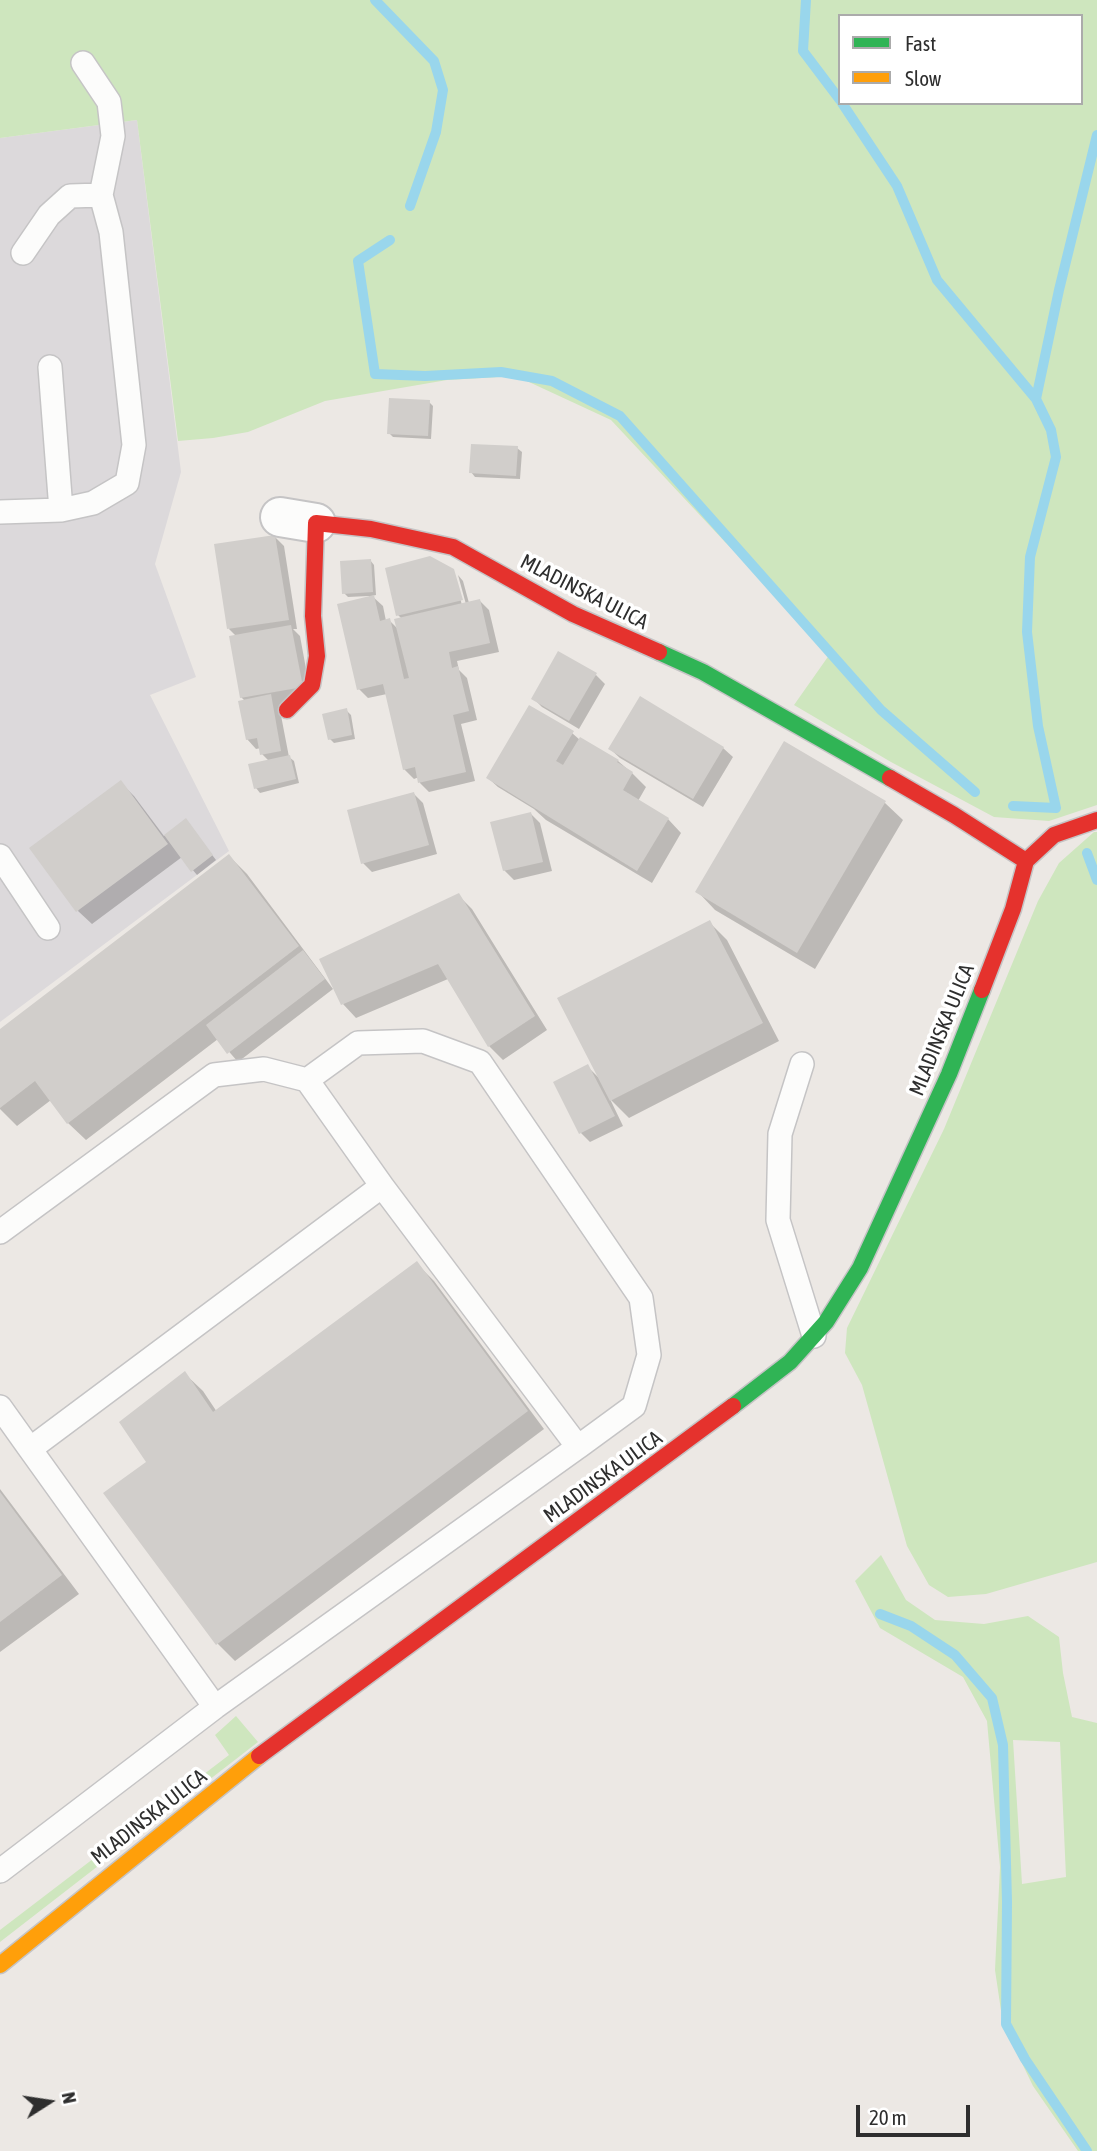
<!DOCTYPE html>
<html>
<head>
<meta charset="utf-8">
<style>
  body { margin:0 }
  #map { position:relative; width:1097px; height:2151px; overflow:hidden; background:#ece8e4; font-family:"Asap Condensed",sans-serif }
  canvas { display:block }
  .legend { position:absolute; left:838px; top:14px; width:245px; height:91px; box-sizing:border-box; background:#fff; border:2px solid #ababab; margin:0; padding:9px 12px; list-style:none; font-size:21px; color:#2e2e2e }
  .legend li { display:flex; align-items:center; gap:14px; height:35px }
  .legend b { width:35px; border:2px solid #ababab }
  .north { position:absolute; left:14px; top:2067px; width:70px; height:70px; -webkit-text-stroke:5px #fff; paint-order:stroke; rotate:78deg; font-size:19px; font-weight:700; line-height:28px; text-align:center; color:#2e2e2e }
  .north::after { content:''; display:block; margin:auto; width:24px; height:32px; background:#2e2e2e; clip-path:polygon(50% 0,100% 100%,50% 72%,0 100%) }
  .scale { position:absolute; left:856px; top:2105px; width:114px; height:32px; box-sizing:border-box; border:4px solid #2e2e2e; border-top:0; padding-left:9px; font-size:21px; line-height:24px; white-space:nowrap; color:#2e2e2e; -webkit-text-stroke:5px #fff; paint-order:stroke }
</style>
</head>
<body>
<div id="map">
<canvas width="1097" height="2151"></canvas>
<ul class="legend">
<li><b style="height:9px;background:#30b455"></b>Fast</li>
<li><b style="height:9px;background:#ff9f0a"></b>Slow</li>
</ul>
<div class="north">N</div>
<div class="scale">20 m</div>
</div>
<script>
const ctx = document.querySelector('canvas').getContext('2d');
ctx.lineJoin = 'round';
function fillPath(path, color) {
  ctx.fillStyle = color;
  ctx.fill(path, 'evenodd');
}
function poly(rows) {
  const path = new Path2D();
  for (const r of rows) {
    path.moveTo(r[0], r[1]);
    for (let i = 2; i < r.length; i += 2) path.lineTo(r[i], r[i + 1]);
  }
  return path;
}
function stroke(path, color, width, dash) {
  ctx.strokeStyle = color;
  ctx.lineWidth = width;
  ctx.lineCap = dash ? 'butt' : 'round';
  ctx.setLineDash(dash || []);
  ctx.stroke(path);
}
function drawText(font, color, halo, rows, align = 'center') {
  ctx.font = font + ' "Asap Condensed",sans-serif';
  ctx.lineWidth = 7;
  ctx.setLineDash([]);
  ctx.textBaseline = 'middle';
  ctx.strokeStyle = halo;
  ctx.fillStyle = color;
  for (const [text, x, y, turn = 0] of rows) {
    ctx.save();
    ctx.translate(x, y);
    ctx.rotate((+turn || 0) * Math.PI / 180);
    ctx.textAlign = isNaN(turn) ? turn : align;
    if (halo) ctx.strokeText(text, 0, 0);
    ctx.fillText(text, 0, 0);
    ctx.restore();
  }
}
fillPath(poly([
  [137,120,181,472,155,564,196,677,150,695,229,851,0,1022,0,138]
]), '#dcd9db');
fillPath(poly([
  [0,0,1097,0,1097,805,1049,821,994,817,891,762,794,705,832,651,800,616,725,542,611,420,516,376,447,380,325,401,248,432,213,438,178,441,137,120,0,138],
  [840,16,1081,16,1081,103,840,103],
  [1094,832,1097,832,1097,1562,986,1594,948,1597,929,1585,907,1546,862,1385,845,1353,847,1328,944,1129,1038,901,1059,863],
  [881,1555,906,1600,935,1620,984,1624,1028,1616,1059,1637,1063,1673,1072,1717,1097,1723,1097,2151,1078,2151,1033,2086,1003,2024,995,1970,1000,1867,987,1721,963,1677,880,1628,855,1581],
  [1013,1740,1060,1742,1066,1877,1022,1884],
  [236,1716,258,1742,0,1942,0,1930,229,1755,215,1735]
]), '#cee6be');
fillPath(poly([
  [429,402,433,406,431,439,393,437,389,433],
  [517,448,522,452,520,479,475,477,471,472],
  [275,537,284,546,297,629,293,629,300,636,311,696,279,705,289,757,294,761,299,783,260,793,256,788,269,761,262,754,261,748,256,749,247,739,245,701,241,697,237,637,229,629],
  [370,560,374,565,376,595,372,596,383,606,386,621,389,620,399,630,402,619,398,615,453,571,463,609,467,608,458,575,463,581,469,603,480,601,489,610,499,652,457,661,459,670,467,678,477,720,461,724,475,781,429,792,420,783,419,777,414,779,404,769,387,694,368,698,359,689,369,596,348,597,344,593],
  [596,675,605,684,579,729,542,707,533,698],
  [346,710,351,715,355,739,334,743,330,739],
  [572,733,580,740,618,761,632,773,646,787,638,801,668,819,681,833,652,883,546,820,534,809,498,787,488,778],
  [785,743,885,803,903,820,815,969,715,910,698,892],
  [723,748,733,757,703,807,620,758,610,749],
  [120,782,134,796,164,836,186,821,216,860,197,875,182,857,92,924,78,911],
  [414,794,423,803,437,854,372,872,363,863],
  [531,814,540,823,552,871,514,880,504,870],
  [229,856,247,874,333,989,238,1062,218,1039,86,1140,68,1123,51,1100,17,1126,0,1109,0,1031],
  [458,895,472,909,547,1030,503,1060,489,1046,448,979,356,1018,343,1004],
  [709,922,727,940,779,1041,629,1118,610,1099,623,1126,590,1142,581,1133,588,1067,598,1077],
  [417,1264,434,1281,544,1429,235,1661,218,1644,149,1462,185,1374,203,1391,217,1412],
  [0,1489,79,1594,0,1652]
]), '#0003');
stroke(poly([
  [375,0,434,61,443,90,436,132,410,206],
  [806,0,803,51,840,100],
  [842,103,897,186,937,280,1036,399,1051,430,1056,457,1030,557,1027,632,1038,726,1056,808,1013,806],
  [390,240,358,261,375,374,425,376,501,372,552,381,620,416,881,710,975,792],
  [1036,399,1059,290,1097,135],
  [1087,853,1097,880],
  [880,1614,911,1626,955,1655,992,1698,1003,1745,1007,1902,1006,2024,1025,2059,1087,2151]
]), '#99d6ec', 10);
fillPath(poly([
  [389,398,430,400,428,436,387,434],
  [471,444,518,446,516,476,469,473],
  [275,535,289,620,227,629,214,544],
  [430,556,454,569,463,600,396,616,385,568],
  [371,559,373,592,342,594,340,561],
  [374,595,380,621,390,618,404,679,409,678,394,619,480,599,490,643,449,652,452,668,458,666,469,711,453,715,466,772,418,783,415,767,403,770,383,684,357,690,337,604],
  [291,625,303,687,240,698,229,636],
  [558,651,597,673,569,721,531,699],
  [271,694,281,751,260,755,257,738,246,740,238,701],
  [640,696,724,747,693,799,608,749],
  [529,705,574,731,556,761,563,765,580,737,619,760,617,762,633,772,623,790,669,818,637,871,486,778],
  [347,708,352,735,328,740,322,714],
  [784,741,886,801,797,953,695,892],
  [290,755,296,779,254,789,248,764],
  [121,780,168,844,76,912,29,848],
  [414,792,429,845,361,864,347,810],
  [531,812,543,862,503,871,490,822],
  [186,818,213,855,191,872,164,835],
  [229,854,299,946,67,1124,35,1081,0,1108,0,1029],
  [459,893,535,1016,488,1047,438,964,341,1005,319,959],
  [710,920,763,1023,610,1101,557,998],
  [303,950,325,979,227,1054,206,1025],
  [588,1064,615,1116,579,1134,553,1082],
  [417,1261,528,1411,216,1645,103,1493,146,1462,119,1422,185,1371,213,1412],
  [0,1492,62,1575,0,1622]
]), '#d1cecb');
const lane = poly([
  [23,253,49,215,70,196,101,195],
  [61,510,93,503,127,483,134,445,111,232,101,195,113,136,109,102,83,63],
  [0,512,61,510,50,367],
  [0,856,48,928],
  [802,1064,780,1134,778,1220,814,1336],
  [307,1080,358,1043,423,1041,480,1062,641,1298,649,1355,634,1406,578,1447,382,1186],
  [0,1232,214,1075,264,1069,307,1080,382,1186,30,1449,0,1407],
  [30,1449,215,1707,578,1447],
  [0,1871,215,1707]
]);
const street = poly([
  [280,517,316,523]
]);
const fast = poly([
  [659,652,703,672,890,778],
  [733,1406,790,1362,826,1322,860,1268,949,1074,982,990]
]);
const slow = poly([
  [0,1965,259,1756]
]);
const jam = poly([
  [287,710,312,685,317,656,313,616,316,523,371,529,453,547,573,614,659,652],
  [890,778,954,815,1026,861],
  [982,990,1013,909,1026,861,1054,835,1097,820],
  [259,1756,733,1406]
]);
stroke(lane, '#c5c4c5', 26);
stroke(street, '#c5c4c5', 42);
stroke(fast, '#c5c4c5', 19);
stroke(slow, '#c5c4c5', 19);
stroke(jam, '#c5c4c5', 19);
stroke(lane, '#fcfcfb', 23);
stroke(street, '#fcfcfb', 38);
stroke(fast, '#30b455', 16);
stroke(slow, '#ff9f0a', 16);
stroke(jam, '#e5322d', 16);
drawText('21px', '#2e2e2e', '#fff', [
  ["MLADINSKA ULICA",584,592,27],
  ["MLADINSKA ULICA",942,1030,-68],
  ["MLADINSKA ULICA",603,1477,-36],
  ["MLADINSKA ULICA",149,1817,-38]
]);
</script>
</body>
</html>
